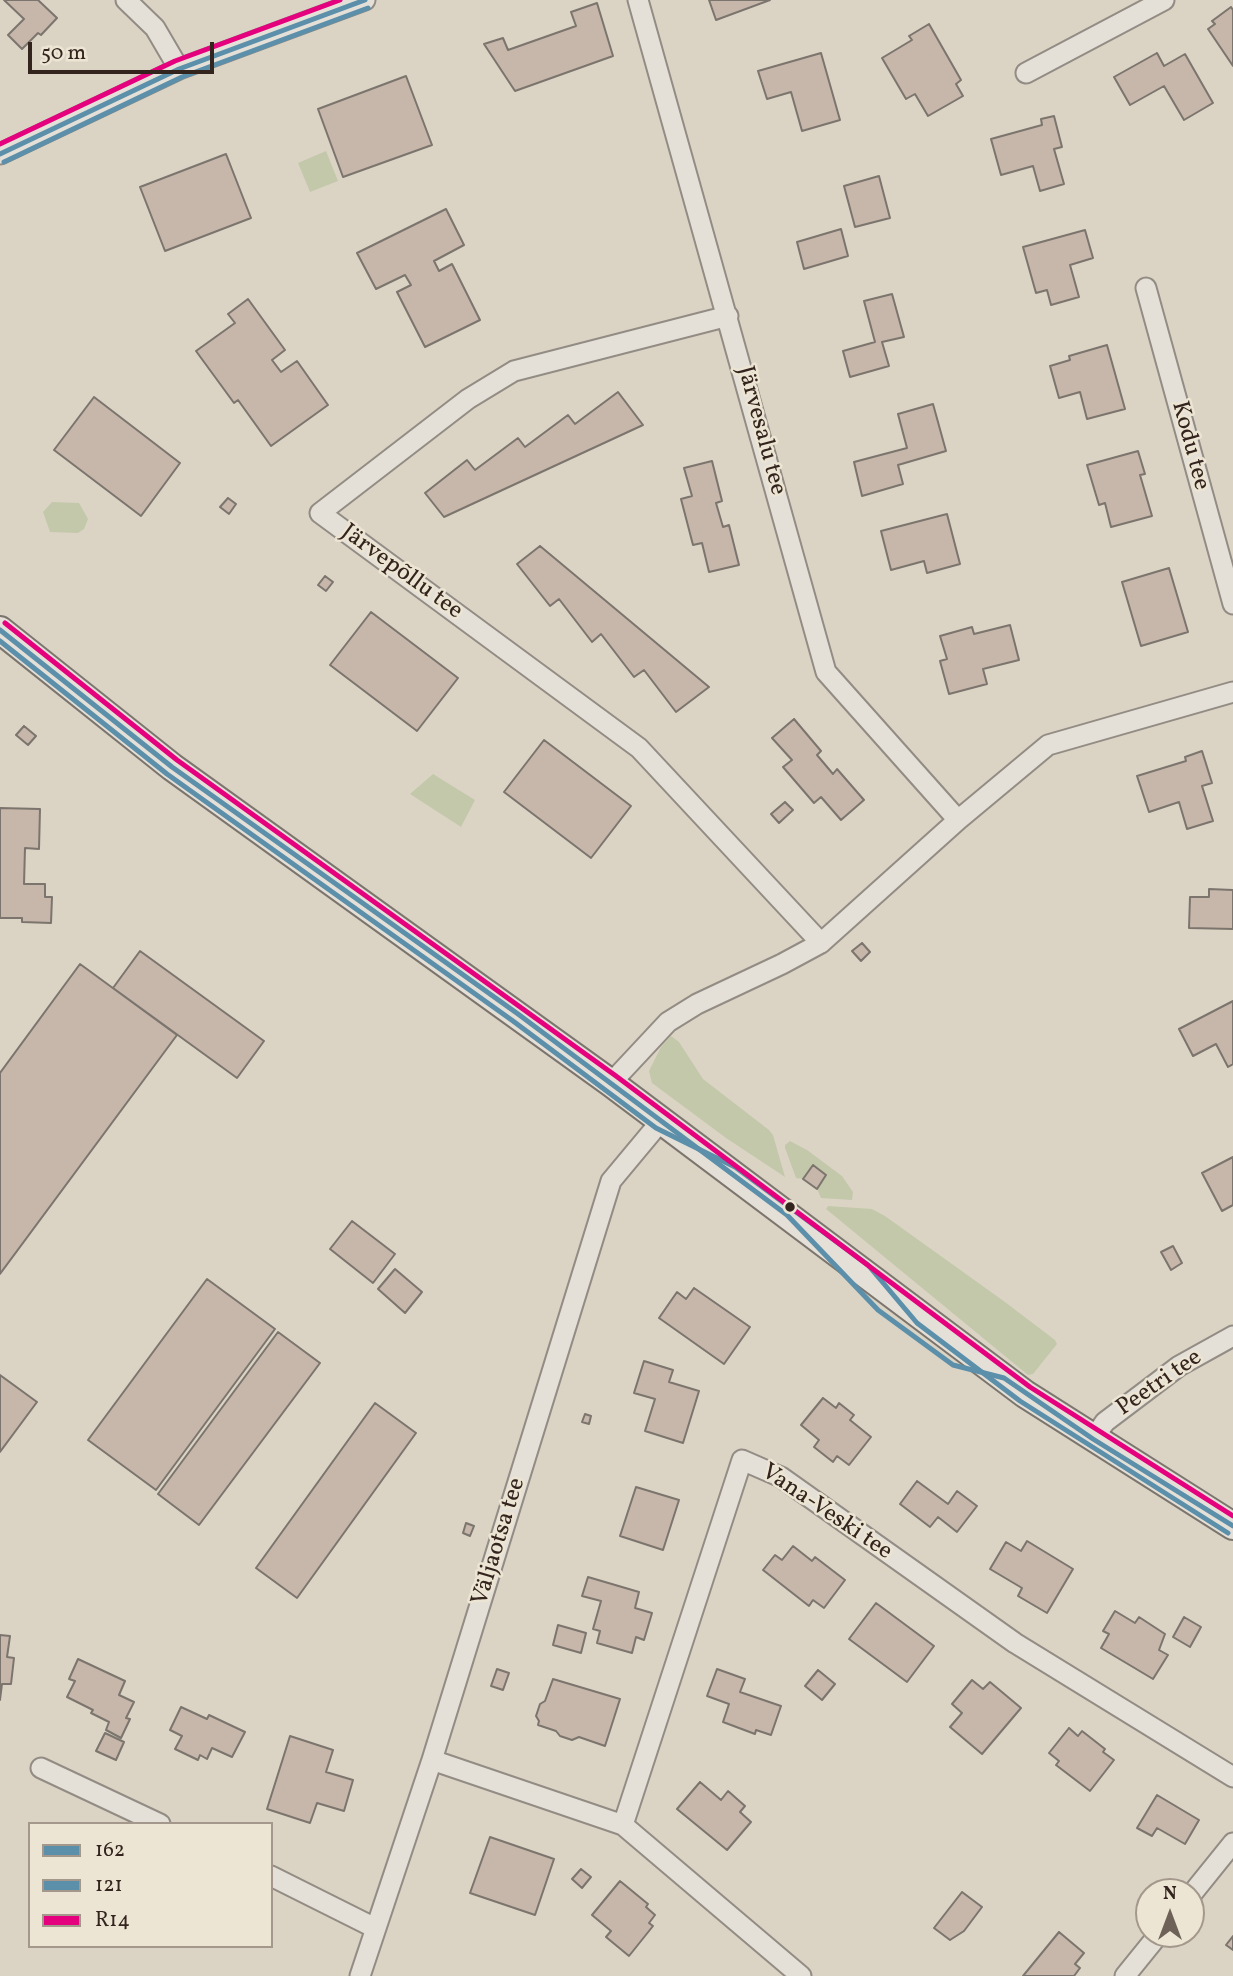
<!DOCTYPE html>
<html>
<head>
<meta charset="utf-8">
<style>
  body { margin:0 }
  #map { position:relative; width:1233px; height:1976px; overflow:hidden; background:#dbd4c5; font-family:Vollkorn,serif }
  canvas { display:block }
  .legend { position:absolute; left:28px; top:1822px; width:245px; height:126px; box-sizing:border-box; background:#ede5d3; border:2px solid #a3988b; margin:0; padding:9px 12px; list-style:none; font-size:21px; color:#33241e }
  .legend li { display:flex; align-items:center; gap:14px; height:35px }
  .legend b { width:35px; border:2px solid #a3988b }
  .north { position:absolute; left:1135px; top:1878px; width:70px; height:70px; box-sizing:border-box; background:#ede5d3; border:2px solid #a3988b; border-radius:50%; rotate:0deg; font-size:19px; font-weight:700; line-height:28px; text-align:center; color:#33241e }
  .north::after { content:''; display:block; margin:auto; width:24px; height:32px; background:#6e6258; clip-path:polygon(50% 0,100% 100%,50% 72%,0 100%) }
  .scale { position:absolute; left:28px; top:42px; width:186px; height:32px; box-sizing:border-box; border:4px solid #33241e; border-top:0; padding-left:9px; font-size:21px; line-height:24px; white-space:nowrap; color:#33241e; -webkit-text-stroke:5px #ede5d3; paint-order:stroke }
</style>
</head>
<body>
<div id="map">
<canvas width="1233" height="1976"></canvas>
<ul class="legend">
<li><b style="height:9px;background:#5c8faa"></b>162</li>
<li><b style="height:9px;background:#5c8faa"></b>121</li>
<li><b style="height:9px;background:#e5007d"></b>R14</li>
</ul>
<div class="north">N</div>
<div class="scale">50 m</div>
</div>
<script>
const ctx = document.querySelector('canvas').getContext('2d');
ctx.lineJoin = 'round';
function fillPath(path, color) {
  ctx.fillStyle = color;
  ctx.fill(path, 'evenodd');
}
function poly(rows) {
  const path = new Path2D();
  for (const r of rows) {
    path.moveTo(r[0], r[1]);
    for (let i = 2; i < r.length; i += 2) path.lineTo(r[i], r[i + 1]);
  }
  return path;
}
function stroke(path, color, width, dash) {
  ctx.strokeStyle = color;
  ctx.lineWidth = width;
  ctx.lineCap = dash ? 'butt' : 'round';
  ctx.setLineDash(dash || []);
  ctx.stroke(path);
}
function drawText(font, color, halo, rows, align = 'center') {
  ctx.font = font + ' Vollkorn,serif';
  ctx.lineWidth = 5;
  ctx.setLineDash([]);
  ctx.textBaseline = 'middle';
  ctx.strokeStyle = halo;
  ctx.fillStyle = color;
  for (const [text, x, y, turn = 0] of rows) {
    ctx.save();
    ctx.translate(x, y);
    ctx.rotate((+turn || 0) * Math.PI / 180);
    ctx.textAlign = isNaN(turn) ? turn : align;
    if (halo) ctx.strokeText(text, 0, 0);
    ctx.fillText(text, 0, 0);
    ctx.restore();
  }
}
fillPath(poly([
  [326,151,338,181,310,192,298,163],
  [52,502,79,503,88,519,84,529,78,533,50,532,43,512],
  [433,774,475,800,461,827,410,794],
  [671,1036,679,1042,703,1079,769,1130,773,1135,785,1177,726,1138,652,1083,649,1071,661,1047],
  [790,1141,807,1150,842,1176,853,1192,852,1200,821,1198,817,1189,826,1175,813,1165,803,1179,796,1178,785,1148,785,1145],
  [828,1206,872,1209,885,1216,1005,1302,1055,1340,1057,1344,1033,1374,1028,1375,826,1209]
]), '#c3c8aa');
const building = poly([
  [4,0,38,0,57,18,41,35,38,33,22,49,8,35,24,19,4,0],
  [709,0,770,0,716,20,709,0],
  [597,3,613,56,515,91,484,44,503,38,508,50,576,26,571,12,597,3],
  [1231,7,1233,10,1233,66,1208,29,1215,24,1212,21,1231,7],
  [929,24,961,80,956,84,963,96,928,116,915,94,906,99,882,58,912,40,909,36,929,24],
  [821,53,840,120,802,131,791,92,767,99,758,71,821,53],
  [1157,53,1164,66,1185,54,1213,103,1184,120,1164,86,1130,105,1114,77,1157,53],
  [406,76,432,145,343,177,318,109,406,76],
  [1054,116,1062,147,1054,149,1064,184,1040,191,1033,166,1001,175,991,139,1042,125,1041,119,1054,116],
  [226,154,251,218,165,251,140,187,226,154],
  [879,176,890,218,855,227,844,186,879,176],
  [446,209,464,245,434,261,439,271,452,264,480,320,425,347,397,292,411,285,405,275,376,289,357,253,446,209],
  [841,229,848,256,804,269,797,242,841,229],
  [1085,230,1093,258,1070,265,1079,297,1051,305,1047,290,1036,293,1023,247,1085,230],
  [892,294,904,337,882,342,889,366,850,377,843,351,875,342,864,301,892,294],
  [248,299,285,350,272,360,281,372,297,361,328,405,271,446,238,400,234,403,196,351,235,323,228,314,248,299],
  [1107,345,1125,409,1087,419,1080,392,1059,398,1050,366,1070,360,1069,356,1107,345],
  [618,392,643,425,444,517,425,493,467,460,475,470,518,438,525,447,568,415,575,424,618,392],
  [94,397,180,463,141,516,54,450,94,397],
  [933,404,946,451,898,465,903,484,862,496,854,462,907,448,898,414,933,404],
  [1138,451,1145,474,1140,475,1152,516,1111,527,1105,503,1099,505,1087,465,1138,451],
  [712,461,722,501,716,503,723,527,729,525,739,565,709,572,702,543,693,545,681,499,692,496,684,468,712,461],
  [228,498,236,504,229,514,220,507,228,498],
  [947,514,960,564,927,573,924,561,891,570,881,531,947,514],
  [540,546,709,687,676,712,644,670,634,677,601,634,592,642,559,599,550,606,517,564,540,546],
  [1169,568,1188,632,1141,646,1122,582,1169,568],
  [325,576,333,582,326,591,318,585,325,576],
  [371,612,458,678,417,731,330,665,371,612],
  [1010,625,1019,660,983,669,987,684,949,694,940,661,947,659,940,636,972,627,974,634,1010,625],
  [794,719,821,751,817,755,833,774,837,769,864,800,841,820,821,797,814,803,783,767,792,760,772,738,794,719],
  [24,726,36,736,28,745,16,735,24,726],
  [544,740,631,806,591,858,504,792,544,740],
  [1202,751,1212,783,1202,786,1213,821,1187,829,1179,802,1149,812,1137,776,1186,761,1185,757,1202,751],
  [785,802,793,810,779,823,771,814,785,802],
  [0,808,40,809,39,849,25,848,24,884,45,884,45,897,52,897,51,923,22,922,22,918,0,918,0,808],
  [1209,889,1233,890,1233,929,1189,928,1190,897,1209,897,1209,889],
  [862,943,870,952,861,961,852,951,862,943],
  [140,951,264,1041,237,1078,113,988,140,951],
  [80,964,177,1035,0,1274,0,1073,80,964],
  [1233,1001,1233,1064,1228,1067,1216,1044,1193,1056,1179,1029,1233,1001],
  [1233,1157,1233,1205,1222,1211,1202,1173,1233,1157],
  [813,1165,826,1175,817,1189,803,1179,813,1165],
  [352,1221,395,1254,373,1283,330,1249,352,1221],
  [1173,1246,1182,1263,1171,1270,1161,1252,1173,1246],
  [395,1269,422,1292,405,1313,378,1289,395,1269],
  [207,1279,275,1329,156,1490,88,1440,207,1279],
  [694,1288,750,1327,724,1364,659,1318,677,1292,686,1299,694,1288],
  [278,1332,320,1363,199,1525,158,1494,278,1332],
  [644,1361,673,1370,669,1382,699,1391,683,1443,645,1431,655,1399,634,1393,644,1361],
  [0,1375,37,1402,0,1452,0,1375],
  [823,1398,836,1408,839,1403,854,1415,850,1420,871,1437,849,1465,837,1456,833,1462,814,1447,819,1440,801,1425,823,1398],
  [375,1403,416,1433,297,1598,256,1568,375,1403],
  [585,1414,591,1416,589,1424,582,1422,585,1414],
  [917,1481,948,1504,957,1491,977,1506,957,1532,938,1517,930,1527,900,1504,917,1481],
  [636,1487,679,1500,663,1550,620,1536,636,1487],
  [466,1523,474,1526,470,1536,463,1533,466,1523],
  [1027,1541,1073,1569,1047,1613,1018,1596,1022,1588,990,1569,1006,1542,1021,1551,1027,1541],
  [793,1546,812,1561,815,1557,845,1580,824,1608,813,1600,809,1606,763,1570,775,1555,782,1560,793,1546],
  [588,1577,639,1592,635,1608,652,1613,644,1640,636,1637,632,1653,597,1643,600,1631,593,1629,601,1601,582,1596,588,1577],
  [876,1603,934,1646,907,1682,849,1639,876,1603],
  [1115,1611,1135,1623,1139,1617,1165,1634,1159,1650,1168,1655,1153,1679,1101,1648,1109,1634,1103,1631,1115,1611],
  [1184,1617,1201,1627,1190,1647,1173,1637,1184,1617],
  [558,1625,586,1633,581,1653,553,1645,558,1625],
  [0,1635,10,1636,7,1657,14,1658,11,1684,2,1684,0,1700,0,1635],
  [78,1659,125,1681,119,1695,134,1702,126,1718,130,1719,121,1738,106,1730,109,1722,91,1713,93,1710,67,1697,75,1681,69,1679,78,1659],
  [497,1669,509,1673,503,1690,491,1686,497,1669],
  [717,1669,745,1679,740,1692,781,1706,771,1735,756,1730,755,1734,723,1722,729,1704,707,1696,717,1669],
  [818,1670,835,1684,822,1700,805,1686,818,1670],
  [553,1679,620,1699,605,1746,579,1737,572,1740,560,1736,556,1731,538,1725,539,1721,536,1716,540,1704,545,1701,553,1679],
  [972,1680,983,1689,990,1682,1021,1708,982,1754,950,1727,962,1713,952,1704,972,1680],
  [181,1707,207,1719,209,1715,245,1732,232,1757,212,1748,207,1759,200,1755,198,1760,175,1749,182,1736,170,1730,181,1707],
  [1069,1728,1078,1736,1082,1731,1105,1749,1103,1752,1114,1760,1090,1791,1056,1765,1059,1761,1049,1753,1069,1728],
  [105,1733,124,1742,116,1760,96,1751,105,1733],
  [290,1736,333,1750,326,1772,353,1780,344,1811,317,1803,310,1823,267,1809,290,1736],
  [700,1782,721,1800,728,1791,745,1806,740,1812,751,1822,727,1850,677,1809,700,1782],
  [1157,1795,1199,1820,1185,1844,1157,1828,1152,1836,1137,1828,1157,1795],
  [490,1837,554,1859,535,1915,470,1893,490,1837],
  [581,1869,591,1877,582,1888,572,1879,581,1869],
  [620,1881,648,1904,646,1907,655,1915,649,1923,653,1926,629,1956,606,1937,611,1931,592,1915,620,1881],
  [962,1892,982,1907,964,1931,950,1940,934,1928,962,1892],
  [1059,1932,1084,1953,1075,1964,1080,1968,1074,1976,1023,1976,1059,1932],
  [1233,1936,1233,1950,1226,1945,1233,1936]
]);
fillPath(building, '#c7b6aa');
stroke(building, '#7b756d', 2);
const street = poly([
  [126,0,155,28,179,69],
  [638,0,826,672,958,820],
  [1026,73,1164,0],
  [0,154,179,69,365,0],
  [1146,288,1233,604],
  [728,316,514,371,468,399,320,513,639,748,821,943],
  [611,1083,668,1022,697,1004,782,964,821,943,958,820,1048,745,1233,692],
  [1093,1439,1105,1422,1179,1366,1233,1336],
  [432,1760,623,1825],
  [41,1768,160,1824],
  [271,1876,375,1928],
  [1191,1895,1233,1843],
  [360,1976,432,1760,611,1181,661,1121],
  [801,1976,623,1825,742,1460,781,1477,1015,1643,1233,1777],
  [1125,1976,1159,1934]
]);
const secondary = poly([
  [0,630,172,767,611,1083,1025,1394,1233,1526]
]);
stroke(street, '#928c84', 23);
stroke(secondary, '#7b756d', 30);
stroke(street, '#e4e0d8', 19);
stroke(secondary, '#e4e0d8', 26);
stroke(poly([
  [0,154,179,69,365,0],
  [0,630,172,767,518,1014,787,1215,878,1310,953,1365,1004,1378,1093,1439,1233,1526]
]), '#5c8faa', 5);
stroke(poly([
  [4,162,182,77,368,8],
  [0,641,167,774,513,1021,656,1128,735,1167,868,1265,917,1323,1020,1401,1228,1533]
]), '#5c8faa', 5);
stroke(poly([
  [0,144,175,61,340,0],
  [5,623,177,760,616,1076,1030,1387,1233,1516]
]), '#e5007d', 5);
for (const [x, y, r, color] of [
  [790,1207,6,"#33241e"]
]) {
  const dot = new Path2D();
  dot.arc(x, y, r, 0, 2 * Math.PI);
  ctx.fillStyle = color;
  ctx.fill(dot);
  stroke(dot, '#ede5d3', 2.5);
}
drawText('24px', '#33241e', '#ede5d3', [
  ["Järvesalu tee",760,431,75],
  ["Kodu tee",1189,446,75],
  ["Järvepõllu tee",401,573,36],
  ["Peetri tee",1160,1384,-35],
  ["Vana-Veski tee",826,1513,34],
  ["Väljaotsa tee",500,1542,-73]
]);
</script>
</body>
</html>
